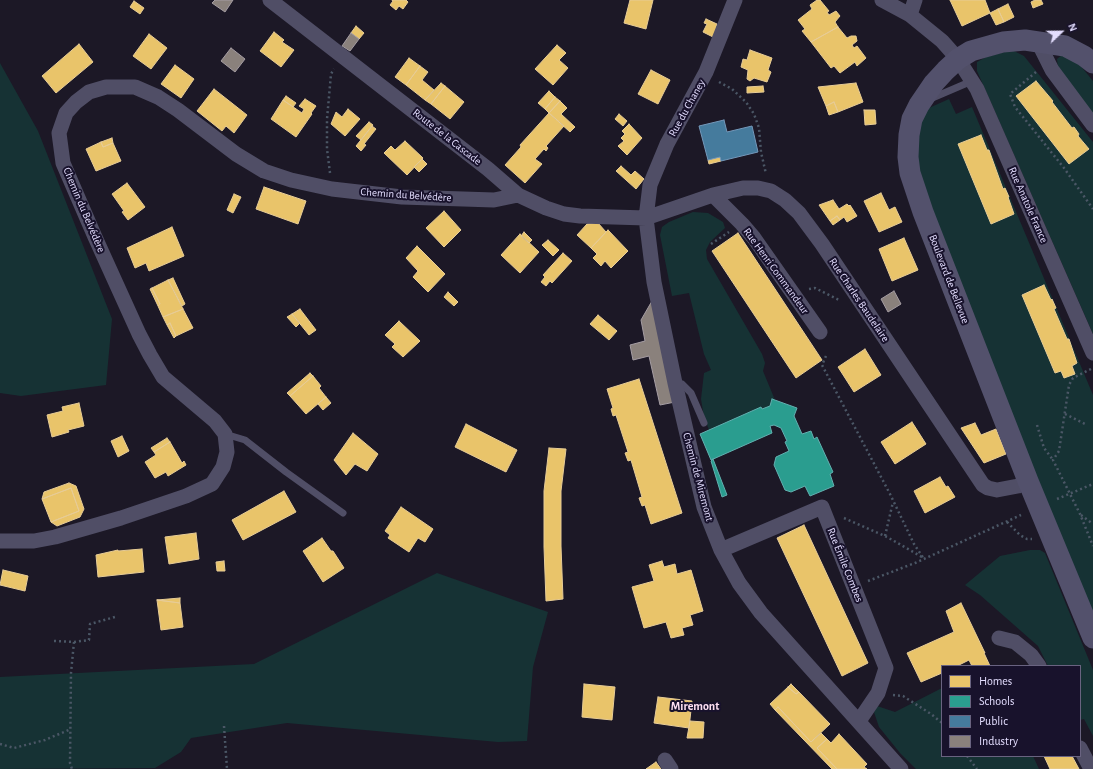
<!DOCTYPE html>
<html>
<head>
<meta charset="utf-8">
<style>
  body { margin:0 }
  #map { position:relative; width:1093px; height:769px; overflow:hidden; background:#1c1826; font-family:"Alegreya Sans",sans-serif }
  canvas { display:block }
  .legend { position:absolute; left:941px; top:665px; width:140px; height:92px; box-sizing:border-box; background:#18122c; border:1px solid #696380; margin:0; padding:5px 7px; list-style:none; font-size:12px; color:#e3ddfe }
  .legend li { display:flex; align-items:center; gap:8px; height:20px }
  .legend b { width:20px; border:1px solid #696380 }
  .north { position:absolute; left:1041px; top:12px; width:40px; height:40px; -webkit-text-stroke:3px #18122c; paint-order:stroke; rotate:68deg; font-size:11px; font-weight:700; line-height:16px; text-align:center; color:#e3ddfe }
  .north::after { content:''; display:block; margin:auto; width:14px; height:18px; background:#e3ddfe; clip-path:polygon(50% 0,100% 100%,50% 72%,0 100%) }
</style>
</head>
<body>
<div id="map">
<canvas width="1093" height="769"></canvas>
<ul class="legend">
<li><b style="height:11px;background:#e9c46a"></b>Homes</li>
<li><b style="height:11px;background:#2a9d8f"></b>Schools</li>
<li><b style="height:11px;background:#457b9d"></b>Public</li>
<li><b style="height:11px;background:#8a817c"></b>Industry</li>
</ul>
<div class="north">N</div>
</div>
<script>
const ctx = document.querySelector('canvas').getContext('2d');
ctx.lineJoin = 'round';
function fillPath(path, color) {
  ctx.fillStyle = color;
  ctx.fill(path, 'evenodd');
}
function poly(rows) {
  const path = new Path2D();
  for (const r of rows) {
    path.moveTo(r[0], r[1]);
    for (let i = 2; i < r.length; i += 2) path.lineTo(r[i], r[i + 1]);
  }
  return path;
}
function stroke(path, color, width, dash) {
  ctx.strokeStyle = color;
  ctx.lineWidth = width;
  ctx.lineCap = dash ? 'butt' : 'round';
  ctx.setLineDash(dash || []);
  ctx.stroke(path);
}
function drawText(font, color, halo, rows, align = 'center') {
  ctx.font = font + ' "Alegreya Sans",sans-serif';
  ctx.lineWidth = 4;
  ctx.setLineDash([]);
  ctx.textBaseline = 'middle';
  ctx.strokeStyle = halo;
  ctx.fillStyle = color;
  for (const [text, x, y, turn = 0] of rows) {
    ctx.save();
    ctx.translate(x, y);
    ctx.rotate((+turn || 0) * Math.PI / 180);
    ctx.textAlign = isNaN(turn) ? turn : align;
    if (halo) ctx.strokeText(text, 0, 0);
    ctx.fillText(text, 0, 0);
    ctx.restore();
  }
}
fillPath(poly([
  [1012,50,1024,56,1093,142,1093,334,977,71,977,62,986,57],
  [1063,54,1075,59,1093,81,1093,117,1058,68,1057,59],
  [0,63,38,131,112,319,106,385,21,396,0,393],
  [949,99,956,114,972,107,1093,395,1093,620,919,188,916,125,920,112],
  [693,212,708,213,723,222,725,228,710,242,706,250,707,259,762,354,765,363,763,371,775,400,772,399,770,406,762,409,761,407,709,430,704,417,701,399,704,373,711,370,704,354,689,293,672,296,660,235,662,227,669,222],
  [1030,550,1040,550,1045,553,1093,670,1093,736,1084,719,1080,720,1080,666,1048,666,1038,646,980,595,965,585,1000,556],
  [437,573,548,612,533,667,527,741,498,742,287,723,191,738,181,752,155,768,0,769,0,677,254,664],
  [942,688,942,756,1033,756,1039,769,916,769,900,753,879,727,874,712,877,706,895,712]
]), '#163234');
const homes = poly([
  [392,0,406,0,408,2,403,9,399,6,396,10,390,5,393,1,392,0],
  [630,0,653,0,646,29,624,23,630,0],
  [817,0,820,0,829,11,827,12,829,15,836,11,840,16,835,22,838,27,811,42,802,31,805,29,798,20,812,9,810,5,817,0],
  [950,0,985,0,990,13,962,26,950,0],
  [1035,0,1041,0,1043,4,1033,8,1031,2,1035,0],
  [134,1,144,8,140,14,130,7,134,1],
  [1008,4,1014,17,1004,22,998,9,1008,4],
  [998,9,1004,22,996,25,990,13,998,9],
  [706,19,717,24,716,27,717,28,713,37,703,32,707,24,704,23,706,19],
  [356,26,364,33,359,39,351,33,356,26],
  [838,27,847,38,851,36,856,36,857,41,852,45,854,48,857,46,866,58,857,66,855,62,840,73,834,66,831,68,811,42,838,27],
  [274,32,284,40,282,42,294,50,281,67,260,51,274,32],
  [149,34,167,48,151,69,133,56,149,34],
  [79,44,93,62,56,93,42,76,79,44],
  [557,45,566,53,559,60,568,68,553,85,535,69,557,45],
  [750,50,772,58,768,70,771,72,767,82,754,78,750,81,747,79,748,70,741,67,743,59,747,60,750,50],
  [409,58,420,66,406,85,395,77,409,58],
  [175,65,194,79,181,98,161,84,175,65],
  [420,66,428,72,422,80,434,90,425,100,406,85,420,66],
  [651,70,670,80,658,104,638,94,651,70],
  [1036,81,1053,101,1052,102,1072,128,1074,127,1079,134,1078,136,1089,149,1069,164,1016,96,1036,81],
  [441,83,445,86,431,104,425,100,441,83],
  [856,83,863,102,838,112,834,102,826,106,818,87,856,83],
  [445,86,464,102,450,119,431,104,445,86],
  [763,86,764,92,747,93,747,87,763,86],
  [214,89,247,115,234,133,226,126,222,131,197,111,214,89],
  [549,91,555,97,545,109,538,103,549,91],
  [286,96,296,103,293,107,283,100,286,96],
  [555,97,560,101,549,113,545,109,555,97],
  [305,99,316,106,311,113,312,114,296,137,271,119,283,100,302,113,304,109,299,106,305,99],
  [560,101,567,108,561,114,575,127,570,132,549,113,560,101],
  [834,102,838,112,829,115,826,106,834,102],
  [348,109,360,119,345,136,331,124,336,112,342,117,348,109],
  [864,110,875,110,876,124,865,125,864,110],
  [549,113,564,126,546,146,548,148,546,151,544,149,535,159,542,164,525,183,505,165,521,147,520,145,549,113],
  [619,114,627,121,623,126,615,119,619,114],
  [369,122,373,125,361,140,356,136,369,122],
  [629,124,642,138,627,155,618,146,624,141,621,138,625,134,622,131,629,124],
  [372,126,376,129,364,144,366,145,361,151,356,146,372,126],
  [981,135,987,150,989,150,1003,189,1005,188,1009,197,1008,197,1014,214,991,224,958,144,981,135],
  [112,138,113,143,103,147,101,142,112,138],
  [405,141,423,158,407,175,384,153,391,146,395,150,405,141],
  [101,142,103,147,113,143,121,161,96,171,86,149,101,142],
  [720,157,721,161,709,164,708,160,720,157],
  [422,159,427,164,419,172,414,167,422,159],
  [621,166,631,175,635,171,644,179,636,189,616,171,621,166],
  [127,183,145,207,128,220,122,212,124,211,112,194,127,183],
  [264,187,306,201,298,224,256,209,264,187],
  [881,193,889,210,895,207,902,222,879,232,864,201,881,193],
  [234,194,241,197,233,213,227,210,234,194],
  [833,200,839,209,847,204,849,206,850,205,857,216,847,222,844,217,840,220,837,216,830,221,819,205,833,200],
  [444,211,461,230,444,247,426,228,444,211],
  [837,216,840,220,833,225,830,221,837,216],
  [598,223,606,232,591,248,577,235,587,224,598,223],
  [172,227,184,256,149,271,146,263,135,268,127,248,172,227],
  [608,230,628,251,611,268,605,261,601,266,593,258,597,254,591,248,608,230],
  [524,232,532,240,529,243,521,236,524,232],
  [738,233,822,360,796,378,712,251,738,233],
  [520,234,539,252,520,273,501,255,520,234],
  [904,238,918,270,892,281,879,249,904,238],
  [548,240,559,250,553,256,542,245,548,240],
  [417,246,445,274,428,292,413,277,418,271,406,258,417,246],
  [563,253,572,261,552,283,550,281,546,286,541,282,545,277,543,275,563,253],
  [173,278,185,304,182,306,168,280,173,278],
  [168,280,183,309,163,317,158,306,160,304,152,288,168,280],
  [1044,285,1051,300,1052,299,1056,308,1054,309,1067,339,1069,339,1077,363,1072,366,1075,374,1064,378,1061,371,1055,373,1022,295,1044,285],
  [152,288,160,304,158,306,150,289,152,288],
  [448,292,458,302,454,306,444,297,448,292],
  [183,309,193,328,176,336,170,323,167,325,163,317,183,309],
  [300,309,316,330,309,335,292,314,300,309],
  [292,314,300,323,296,327,287,317,292,314],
  [598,315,617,331,609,340,590,324,598,315],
  [399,321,420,341,403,357,392,347,395,344,385,335,399,321],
  [170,323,176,336,174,338,167,325,170,323],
  [865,349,881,375,854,392,838,367,865,349],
  [310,373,313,376,290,396,287,393,310,373],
  [313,376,321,386,319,388,326,397,306,414,290,396,313,376],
  [639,379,682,513,651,524,645,505,642,506,639,498,642,497,631,460,628,461,625,453,628,452,616,415,613,416,611,409,613,408,607,389,639,379],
  [326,397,331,403,323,410,318,404,326,397],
  [79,403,84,426,68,430,69,432,52,437,47,415,63,411,62,407,79,403],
  [912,422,926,444,895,464,881,442,912,422],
  [975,423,981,435,996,429,1006,454,984,463,961,428,975,423],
  [466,424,517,450,506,472,455,447,466,424],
  [353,433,378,454,367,471,355,464,346,475,334,460,353,433],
  [122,436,129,451,118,457,111,441,122,436],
  [167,438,170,442,154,452,151,448,167,438],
  [170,442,182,463,184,461,186,465,168,476,166,472,155,478,145,462,156,455,154,452,170,442],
  [549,448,566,449,561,491,561,546,563,599,546,601,544,547,544,491,549,448],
  [940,477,946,487,948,486,955,497,925,513,914,491,940,477],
  [69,483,76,486,84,509,80,517,57,526,51,522,79,511,71,488,42,499,44,492,69,483],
  [71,488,79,511,51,522,42,499,71,488],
  [284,491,296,512,243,540,232,520,284,491],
  [401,507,433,529,425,542,418,538,409,552,388,538,390,535,385,531,401,507],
  [804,525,868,663,842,676,777,538,804,525],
  [196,533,199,559,169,564,165,537,196,533],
  [322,538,331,551,333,551,344,568,323,582,303,551,322,538],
  [142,549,144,572,98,577,96,555,118,550,118,551,142,549],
  [224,561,225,571,217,571,216,562,224,561],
  [662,561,664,567,675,564,677,574,691,570,703,611,690,615,693,625,682,628,684,635,671,638,666,622,644,628,632,587,654,581,649,565,662,561],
  [3,570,28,576,25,591,0,585,3,570],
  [180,598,180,603,157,600,180,598],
  [157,600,180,603,183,627,161,630,157,600],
  [961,603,985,653,984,653,990,666,972,666,969,660,957,666,942,666,942,673,921,682,907,653,954,632,946,611,961,603],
  [584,684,615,687,612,720,582,717,584,684],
  [791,684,799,692,796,694,788,687,791,684],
  [788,687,796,694,799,692,830,724,811,742,778,707,775,710,770,704,788,687],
  [658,697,692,701,689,728,654,723,658,697],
  [778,707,811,742,821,733,827,739,817,748,837,769,832,769,775,710,778,707],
  [690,721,704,722,703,738,687,738,690,721],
  [839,734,867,764,864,767,867,769,837,769,817,748,827,739,831,743,839,734],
  [1044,756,1072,756,1079,769,1050,769,1044,756],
  [656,762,661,769,646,769,656,762]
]);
fillPath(homes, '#e9c46a');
stroke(homes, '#e7cc96', 1);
const schools = poly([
  [772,399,797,408,794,416,802,434,811,431,814,439,817,437,833,472,830,474,834,486,810,496,805,486,791,492,785,490,774,465,776,457,789,451,785,442,787,441,781,428,774,425,770,426,772,433,711,460,700,434,761,407,762,409,770,406,772,399],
  [713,459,727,495,722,497,711,461,713,459]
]);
fillPath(schools, '#2a9d8f');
stroke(schools, '#62b0b0', 1);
const public = poly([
  [724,120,727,132,752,126,758,152,721,161,720,157,708,160,699,126,724,120]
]);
fillPath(public, '#457b9d');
stroke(public, '#7498ba', 1);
const industry = poly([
  [215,0,233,0,225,12,212,3,215,0],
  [351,33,359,39,350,51,342,46,351,33],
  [231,48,245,59,235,72,221,61,231,48],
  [894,291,901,304,888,312,881,299,894,291],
  [652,301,675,402,660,405,649,356,633,360,630,345,645,341,641,320,652,301]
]);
fillPath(industry, '#8a817c');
stroke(industry, '#a59da3', 1);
stroke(poly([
  [1036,72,1010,94,1015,107,1064,168,1093,209],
  [719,82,732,89,746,102,754,114,759,128,761,152,766,174],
  [330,173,327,149,327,119,331,74,334,69],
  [711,244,729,232],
  [809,289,815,288,839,300],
  [826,356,822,365,890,494,914,544,924,559],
  [1091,369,1073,378,1069,385,1059,451,1053,460,1080,514,1093,546],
  [1065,414,1087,425],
  [1037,425,1044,448,1053,460],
  [1057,499,1093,484],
  [1081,515,1093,524],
  [844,518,887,537,922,557],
  [1007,522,1020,535,1027,539,1032,539],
  [885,536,893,502],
  [868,581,915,563,1021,515],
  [54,641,74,642,71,673,70,763,72,769],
  [74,642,89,640,90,624,115,617],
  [893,695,903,696,931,714,942,723],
  [224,726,227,769],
  [0,744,14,748,45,740,71,729],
  [967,756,977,769]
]), '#4b5766', 2.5, [2, 3]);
stroke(poly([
  [930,99,972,81],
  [676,383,682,384,691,393,704,423],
  [225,434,245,440,286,472,343,513]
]), '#504e66', 7);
stroke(poly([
  [270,0,488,169,518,195,546,208,564,214,580,216,646,218,713,195,743,188,758,188,771,191,785,200,799,213,822,244,983,485,988,488,997,490,1018,486,1028,481],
  [735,0,706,72,667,144,650,185,646,218,654,282,675,383,704,507,721,550,739,583,761,613,901,769],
  [882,0,910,15,942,41,958,59,977,89,1093,353],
  [910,15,915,0],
  [1043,43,1042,50,1052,70,1093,125],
  [713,195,742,224,754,238,820,332],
  [0,541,34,541,55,537,121,518,186,496,212,484,223,467,227,452,225,434,215,421,163,377,150,355,139,334,95,237,63,163,59,133,66,113,76,102,89,92,106,87,135,87,158,97,178,110,236,154,264,171,291,180,332,189,402,197,494,200,518,195],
  [721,550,822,507,886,668,878,693,859,721],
  [999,638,1015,642,1031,655,1039,666],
  [1080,748,1091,769],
  [665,760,671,769]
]), '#504e66', 15);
stroke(poly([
  [1093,63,1084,56,1065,46,1025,40,1003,42,971,51,958,59,946,70,934,83,919,105,912,119,909,135,908,157,910,173,923,212,1028,481,1093,638]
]), '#53516c', 21);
drawText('11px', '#e3ddfe', '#18122c', [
  ["Rue du Chaney",687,108,-61],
  ["Route de la Cascade",447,137,38],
  ["Chemin du Belvédère",406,195,4],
  ["Rue Anatole France",1028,205,66],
  ["Chemin du Belvédère",84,210,67],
  ["Rue Henri Commandeur",776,271,54],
  ["Boulevard de Bellevue",949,279,69],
  ["Rue Charles Baudelaire",859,300,56],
  ["Chemin de Miremont",698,477,75],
  ["Rue Émile Combes",845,565,68]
]);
drawText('bold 12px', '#fedff2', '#18122c', [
  ["Miremont",695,706]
]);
</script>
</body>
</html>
